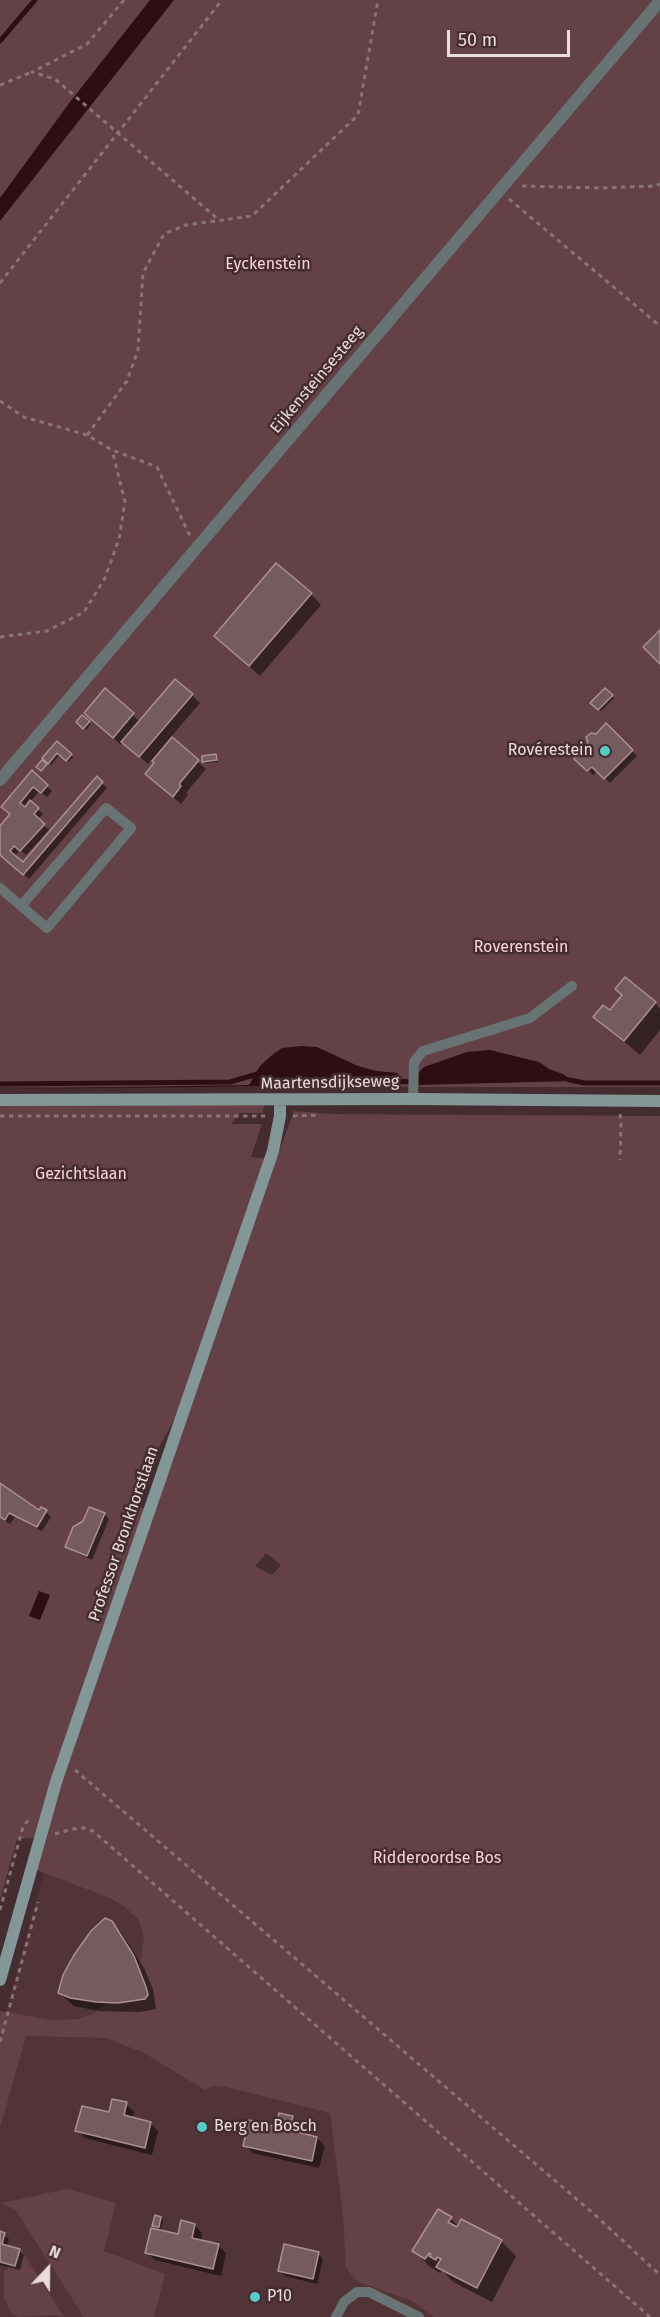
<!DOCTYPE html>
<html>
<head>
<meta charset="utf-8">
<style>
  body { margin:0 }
  #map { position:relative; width:660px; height:2317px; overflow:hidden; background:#442c30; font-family:"Fira Sans",sans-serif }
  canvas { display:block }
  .north { position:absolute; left:18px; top:2239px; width:60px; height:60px; -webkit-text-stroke:4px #442c30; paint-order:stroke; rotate:22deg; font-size:16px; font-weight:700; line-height:24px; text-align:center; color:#ebdcde }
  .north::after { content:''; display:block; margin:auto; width:21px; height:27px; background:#ebdcde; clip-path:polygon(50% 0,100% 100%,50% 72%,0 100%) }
  .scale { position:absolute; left:447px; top:30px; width:123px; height:27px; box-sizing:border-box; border:3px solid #ebdcde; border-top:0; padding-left:8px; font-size:18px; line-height:21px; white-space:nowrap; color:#ebdcde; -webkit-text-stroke:4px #442c30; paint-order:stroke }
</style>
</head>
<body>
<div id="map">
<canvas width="660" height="2317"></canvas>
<div class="north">N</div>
<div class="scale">50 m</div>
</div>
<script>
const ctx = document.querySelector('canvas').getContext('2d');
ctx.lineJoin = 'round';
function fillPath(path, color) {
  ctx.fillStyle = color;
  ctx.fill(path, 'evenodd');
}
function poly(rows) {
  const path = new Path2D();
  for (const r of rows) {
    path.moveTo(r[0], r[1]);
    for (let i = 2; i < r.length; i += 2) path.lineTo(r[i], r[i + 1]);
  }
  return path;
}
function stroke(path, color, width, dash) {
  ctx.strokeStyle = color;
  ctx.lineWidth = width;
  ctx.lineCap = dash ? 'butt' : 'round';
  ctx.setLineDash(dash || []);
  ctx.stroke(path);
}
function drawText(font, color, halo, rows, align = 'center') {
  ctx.font = font + ' "Fira Sans",sans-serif';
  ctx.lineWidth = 5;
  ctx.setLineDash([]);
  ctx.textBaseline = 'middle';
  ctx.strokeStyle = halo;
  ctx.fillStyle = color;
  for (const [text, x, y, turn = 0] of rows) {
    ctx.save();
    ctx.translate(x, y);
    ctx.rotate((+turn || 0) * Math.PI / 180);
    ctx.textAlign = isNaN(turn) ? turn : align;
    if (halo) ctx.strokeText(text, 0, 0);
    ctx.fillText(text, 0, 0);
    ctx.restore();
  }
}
fillPath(poly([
  [54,1837,622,2317,0,2317,0,2033]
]), '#523338');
fillPath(poly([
  [0,0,660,0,660,1087,0,1087],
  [269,1093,262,1113,240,1113,231,1124,262,1124,251,1157,276,1160,294,1111,332,1114,660,1116,660,2317,434,2317,412,2301,358,2282,346,2268,343,2214,330,2113,227,2087,212,2086,205,2090,144,2053,106,2038,26,2036,0,2128,0,2011,52,2020,78,2019,93,2014,125,1984,136,1970,142,1955,144,1936,138,1919,125,1907,110,1898,34,1869,43,1837,17,1839,0,1900,0,1094],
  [203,1369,153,1514,133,1503,142,1477],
  [266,1553,281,1565,272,1575,255,1566],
  [67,2189,116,2203,104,2251,165,2274,154,2317,84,2317,16,2211,1,2203],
  [15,2246,20,2248,64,2317,57,2315,18,2317,11,2313,4,2298,4,2270,7,2271]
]), '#634146');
fillPath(poly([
  [150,0,174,0,0,221,0,198,70,102],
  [301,1046,317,1047,358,1066,376,1071,398,1073,394,1085,0,1089,249,1085,260,1066,272,1055,282,1048],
  [490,1050,539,1062,549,1069,563,1074,573,1081,417,1085,417,1074,424,1067,467,1052],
  [39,1591,50,1595,40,1620,29,1616]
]), '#2e0d14');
fillPath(poly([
  [311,594,321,605,260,676,226,646],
  [105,690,140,722,192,695,200,703,170,738,206,769,186,793,188,795,181,804,155,781,156,763,152,759,148,764,123,742,121,745,94,721],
  [605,690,614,698,601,711,592,703],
  [82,717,91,724,86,730,78,722],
  [606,726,637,756,610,783,598,771,593,775,576,758],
  [57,743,73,757,69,762,60,754,51,765,44,758],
  [216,756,218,762,206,763,203,761],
  [32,773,52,791,47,797,39,791,30,802,43,814,38,820,49,830,26,855,20,850,14,857,23,864,97,778,107,788,29,879,0,854,0,828,11,815],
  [655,1003,660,1009,660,1030,640,1055,595,1017],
  [0,1485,40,1512,46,1512,51,1517,42,1531,15,1517,10,1524,0,1518],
  [104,1514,109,1519,92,1560,72,1551,67,1546],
  [109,1920,120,1931,144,1968,153,1989,156,2009,140,2012,99,2011,74,2006,59,1993],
  [126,2104,134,2112,132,2119,150,2123,158,2131,152,2155,85,2138,77,2130],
  [292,2117,300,2125,298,2134,317,2138,325,2146,319,2168,253,2153,245,2145,277,2128],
  [160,2218,163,2220,161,2229,156,2227,154,2225],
  [450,2218,459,2227,501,2241,516,2256,492,2302,453,2282,442,2270,440,2273,429,2266,414,2251],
  [194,2225,202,2233,201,2241,218,2245,226,2253,221,2276,155,2260,147,2253,179,2236],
  [0,2233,9,2239,7,2247,19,2250,24,2255,20,2270,0,2265],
  [318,2254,323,2259,317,2284,285,2276,280,2271]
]), '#0007');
stroke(poly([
  [0,41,35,0],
  [569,1080,585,1083,660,1083],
  [388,1081,415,1082],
  [0,1084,230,1082,261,1073]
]), '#2e0d14', 5);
const building = poly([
  [276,563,312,593,249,666,214,636,276,563],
  [660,630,660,664,643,647,660,630],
  [175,679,193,694,139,757,121,742,175,679],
  [105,688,134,713,113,738,84,713,105,688],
  [605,688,613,695,598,710,590,703,605,688],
  [82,715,90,721,83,729,76,722,82,715],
  [606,723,633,750,604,779,592,767,587,771,574,759,588,743,586,737,591,733,596,734,606,723],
  [172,737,199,760,179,784,181,786,173,797,145,774,154,763,152,761,172,737],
  [57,741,72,754,66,761,57,753,48,764,42,758,57,741],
  [216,754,217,760,202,762,202,756,216,754],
  [42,760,47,764,41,771,36,767,42,760],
  [32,770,48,785,41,793,33,787,20,803,25,807,30,800,39,808,34,814,45,824,20,851,14,846,10,851,23,862,97,776,103,782,23,875,0,855,0,826,10,814,1,807,32,770],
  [625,977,656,1002,624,1041,593,1017,603,1005,610,1010,622,995,615,989,625,977],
  [0,1483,39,1510,41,1507,47,1510,37,1527,9,1513,5,1520,0,1517,0,1483],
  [89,1507,105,1513,87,1556,65,1547,73,1527,83,1521,89,1507],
  [105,1918,112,1921,134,1956,146,1987,148,1995,145,1999,118,2003,96,2002,70,1998,58,1993,63,1975,74,1955,91,1931,105,1918],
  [112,2099,127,2102,124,2115,151,2122,145,2148,75,2131,82,2106,109,2112,112,2099],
  [279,2113,293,2116,290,2130,317,2137,312,2161,243,2146,249,2120,276,2127,279,2113],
  [438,2209,452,2217,448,2222,457,2227,461,2219,502,2240,477,2288,436,2267,441,2259,437,2257,436,2260,429,2256,431,2254,429,2253,425,2259,412,2251,438,2209],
  [155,2215,161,2217,159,2227,152,2226,155,2215],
  [181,2220,195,2224,192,2238,219,2244,213,2269,145,2253,151,2228,178,2234,181,2220],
  [0,2231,5,2233,2,2244,20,2249,15,2266,0,2262,0,2231],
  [284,2244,319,2252,313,2279,278,2271,284,2244]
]);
fillPath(building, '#755b5e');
stroke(building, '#ac8f93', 1.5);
stroke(poly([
  [124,0,87,44,32,72,55,79,219,220],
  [0,85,32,72],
  [522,186,600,188,654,186,660,184],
  [509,199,660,326],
  [0,283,222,0],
  [0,401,24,417,87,435,112,450,157,467,190,536],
  [87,435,127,381,138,350,143,273,164,234,186,225,252,216,358,115,378,0],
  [0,637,47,631,84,612,105,578,119,539,125,502,112,450],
  [620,1114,621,1123,620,1160],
  [0,1116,265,1116],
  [293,1116,319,1115],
  [75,1770,594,2214,660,2275],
  [55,1834,72,1829,85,1828,93,1831,650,2317],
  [0,1910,23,1827,30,1818],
  [0,2042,38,1902]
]), '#887477', 3, [4.5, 4.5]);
stroke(poly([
  [0,888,47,928,131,828,106,808,21,906],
  [413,1099,414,1062,423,1051,530,1018,572,986],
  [336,2317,344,2302,357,2292,369,2292,419,2317]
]), '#677473', 10);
stroke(poly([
  [0,780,660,1]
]), '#677473', 12);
stroke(poly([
  [0,1100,413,1099,660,1101],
  [0,1980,56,1782,273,1151,280,1116,280,1100]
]), '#839796', 12);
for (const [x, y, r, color] of [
  [605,751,6,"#54cdc8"],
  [202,2127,6,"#54cdc8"],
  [255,2297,6,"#54cdc8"]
]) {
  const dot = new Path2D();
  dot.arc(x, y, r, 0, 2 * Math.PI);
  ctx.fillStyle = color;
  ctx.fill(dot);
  stroke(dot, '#442c30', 2);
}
drawText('16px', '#fed2d8', '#442c30', [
  ["Eyckenstein",268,265],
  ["Roverenstein",521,948],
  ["Gezichtslaan",81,1175],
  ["Ridderoordse Bos",437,1859]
]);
drawText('16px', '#ebdcde', '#442c30', [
  ["Eijkensteinsesteeg",317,380,-50],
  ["Maartensdijkseweg",330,1083,-1],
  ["Professor Bronkhorstlaan",124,1534,-71]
]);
drawText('16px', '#ebdcde', '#442c30', [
  ["Rovérestein",593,751,"right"],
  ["Berg en Bosch",214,2127],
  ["P10",267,2297]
], 'left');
</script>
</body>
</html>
